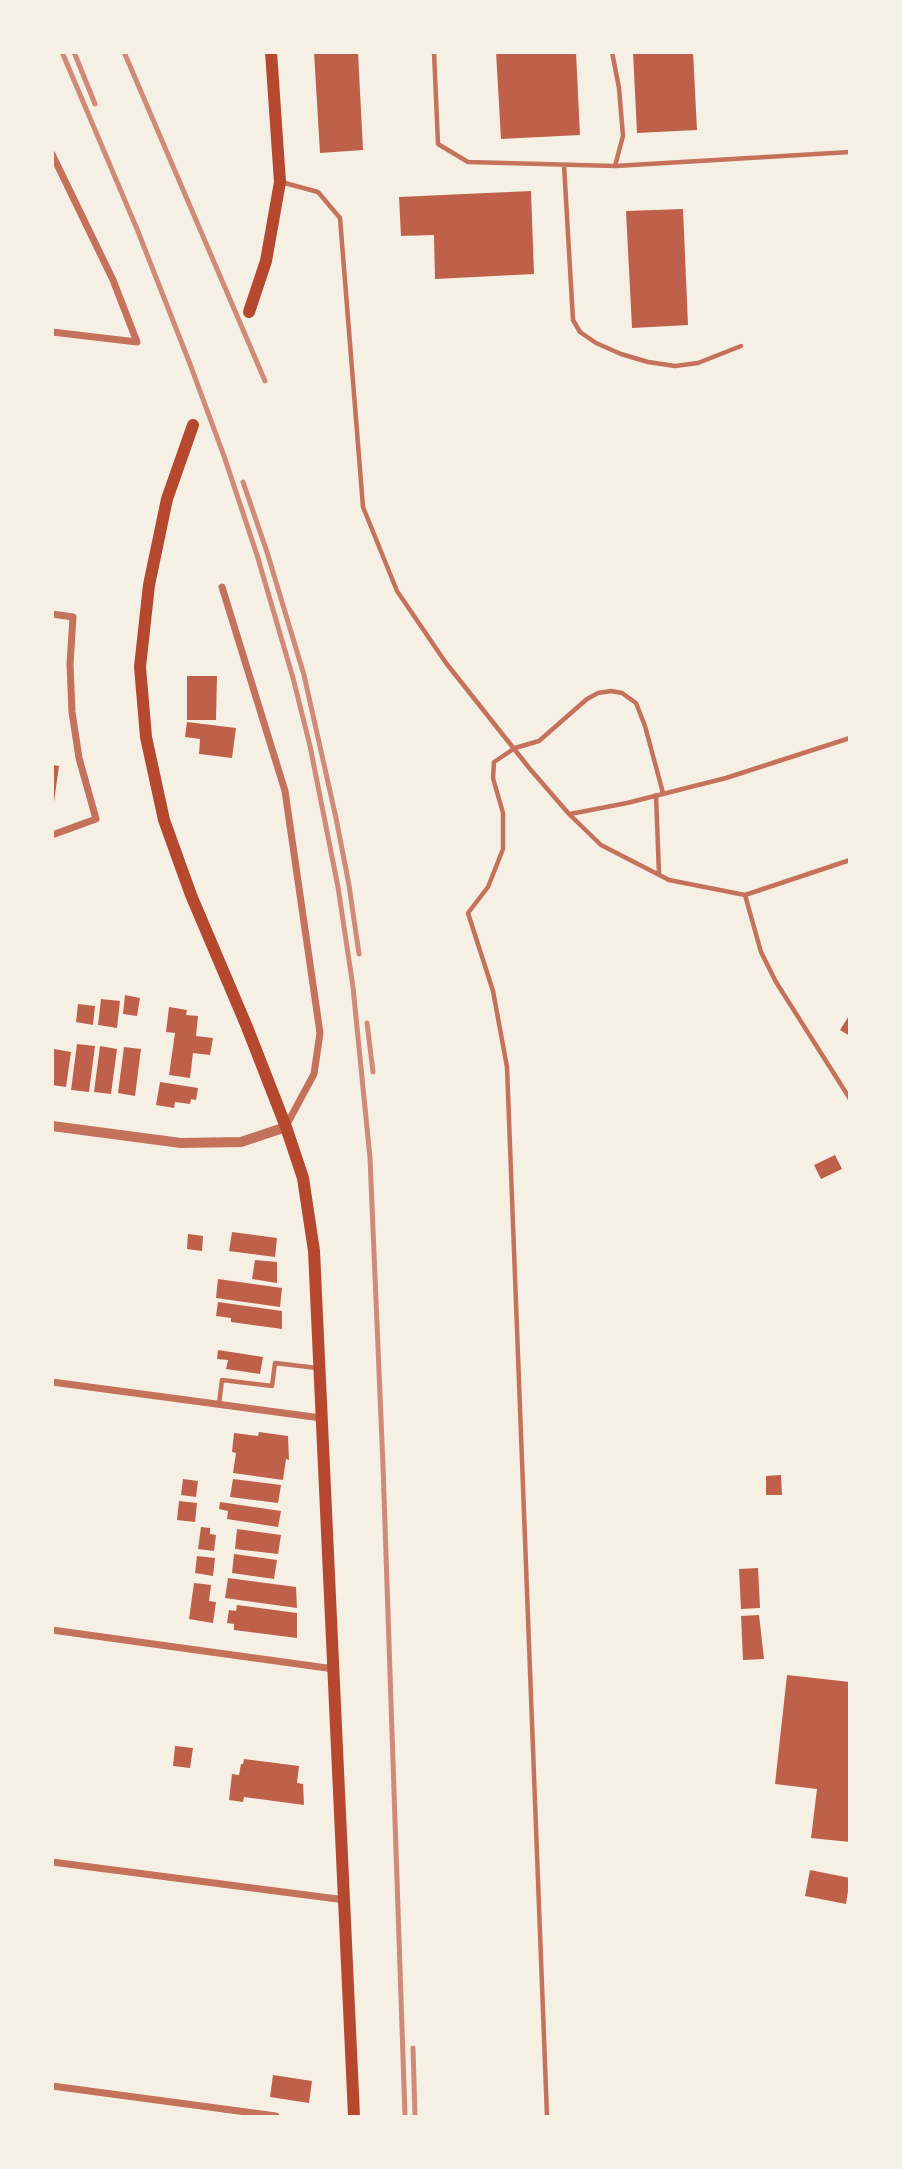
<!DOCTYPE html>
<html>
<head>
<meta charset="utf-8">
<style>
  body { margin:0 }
  #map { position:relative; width:902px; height:2169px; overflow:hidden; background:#f6efe4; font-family:Lora,serif }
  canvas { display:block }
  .frame { position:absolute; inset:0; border:54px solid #f6efe4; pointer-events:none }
</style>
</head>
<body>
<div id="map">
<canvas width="902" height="2169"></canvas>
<div class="frame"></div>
</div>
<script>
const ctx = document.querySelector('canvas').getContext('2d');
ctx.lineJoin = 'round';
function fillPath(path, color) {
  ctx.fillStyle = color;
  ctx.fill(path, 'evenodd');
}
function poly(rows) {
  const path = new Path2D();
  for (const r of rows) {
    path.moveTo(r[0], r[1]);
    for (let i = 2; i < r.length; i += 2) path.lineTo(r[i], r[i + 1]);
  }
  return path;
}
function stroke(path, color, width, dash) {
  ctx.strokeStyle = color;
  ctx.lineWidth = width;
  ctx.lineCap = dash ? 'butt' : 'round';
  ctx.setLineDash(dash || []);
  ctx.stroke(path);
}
fillPath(poly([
  [314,52,358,52,363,150,320,153],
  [496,52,576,52,580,135,501,139],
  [633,52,693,52,697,130,637,133],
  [531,191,534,274,435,279,434,235,401,236,399,197],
  [683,209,688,325,632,328,626,211],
  [187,676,217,676,216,720,187,720],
  [187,722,236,728,232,758,199,754,200,739,185,737],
  [52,765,59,766,54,802,52,802],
  [125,995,140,998,137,1016,123,1014],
  [101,999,120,1001,117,1028,98,1025],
  [78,1004,95,1006,93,1025,76,1022],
  [169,1007,187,1010,186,1015,198,1016,196,1036,213,1038,210,1055,193,1053,190,1078,169,1075,175,1033,166,1032],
  [850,1014,850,1036,840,1030],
  [77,1044,95,1046,89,1092,71,1090],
  [100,1046,117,1049,111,1094,94,1092],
  [124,1047,141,1049,135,1096,118,1093],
  [54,1049,71,1052,66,1087,52,1085],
  [160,1082,198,1088,196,1100,191,1099,190,1104,175,1102,174,1108,156,1105],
  [835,1155,842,1169,821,1179,814,1165],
  [232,1232,277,1238,275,1257,229,1251],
  [188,1234,203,1236,202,1251,187,1249],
  [255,1260,277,1262,277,1283,252,1279],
  [218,1279,282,1288,280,1307,216,1298],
  [218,1302,282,1311,282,1329,231,1322,231,1318,216,1316],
  [218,1350,263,1357,260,1374,226,1369,228,1360,217,1359],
  [259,1432,288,1436,289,1460,286,1459,283,1480,233,1473,236,1453,232,1452,234,1433,258,1436],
  [781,1475,782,1495,766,1495,766,1476],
  [183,1479,198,1481,196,1497,181,1495],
  [233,1479,281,1485,278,1503,230,1497],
  [179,1501,197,1503,195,1522,177,1520],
  [220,1502,281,1511,278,1527,227,1519,228,1511,219,1509],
  [201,1527,210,1528,210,1534,216,1535,214,1551,198,1549],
  [237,1529,281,1535,278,1554,235,1549],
  [234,1554,277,1560,274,1579,232,1573],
  [197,1556,215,1558,213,1576,195,1573],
  [758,1568,760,1608,741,1609,739,1569],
  [228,1578,296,1587,297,1608,225,1598],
  [194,1583,211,1585,209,1601,216,1602,213,1623,189,1619],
  [237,1605,297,1613,297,1638,234,1630,234,1624,227,1623,229,1610,236,1611],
  [759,1615,764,1659,743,1660,741,1616],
  [787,1675,850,1682,850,1842,811,1838,817,1789,775,1784],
  [175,1746,193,1748,190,1768,173,1766],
  [244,1759,299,1766,297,1783,303,1784,304,1805,244,1797,243,1802,229,1800,232,1774,239,1775,241,1764,243,1764],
  [810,1870,850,1878,846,1904,805,1896],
  [273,2075,312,2081,309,2103,270,2097]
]), '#bf614a');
stroke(poly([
  [434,52,438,144,468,162,615,166,623,136,619,88,612,52],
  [564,165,573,320,580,332,596,343,621,354,648,362,675,366,698,363,741,346],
  [615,166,850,152],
  [281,182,318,192,340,218,363,507,397,591,446,663,530,769,569,814,601,845,669,880,745,895,761,952,776,982,850,1099],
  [656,795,659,874],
  [570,814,627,803,726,778,850,738],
  [745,895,850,860],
  [219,1404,222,1380,272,1386,275,1363,317,1368],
  [547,2116,507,1067,493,991,468,913,488,887,503,849,503,813,493,778,494,762,515,748,539,741,587,699,598,693,611,691,622,693,636,703,645,726,663,793]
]), '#c5725c', 4.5);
stroke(poly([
  [52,154,113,280,137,342,52,332],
  [222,587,285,791,320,1033,314,1074,286,1126],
  [52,614,73,617,70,664,72,712,79,758,96,819,52,835],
  [52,1382,321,1418],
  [52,1630,334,1669],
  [52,1862,345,1900],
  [52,2086,276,2116]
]), '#c5725c', 7);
stroke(poly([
  [52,1126,181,1143,241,1142,286,1127]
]), '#c5725c', 10);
stroke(poly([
  [249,312,266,261,280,182,271,52],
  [193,425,167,499,149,585,140,667,146,737,164,820,191,895,247,1027,286,1127,303,1178,314,1251,354,2116]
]), '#b5482f', 12);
stroke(poly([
  [62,52,137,229,190,364,224,456,257,555,293,678,310,746,338,887,353,987,370,1158,383,1466,405,2116],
  [74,52,95,104],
  [124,52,265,381],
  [243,482,267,552,304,675,336,818,349,885,359,954],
  [367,1023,373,1072],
  [413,2048,415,2116]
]), '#cf8b77', 5);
</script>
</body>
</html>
